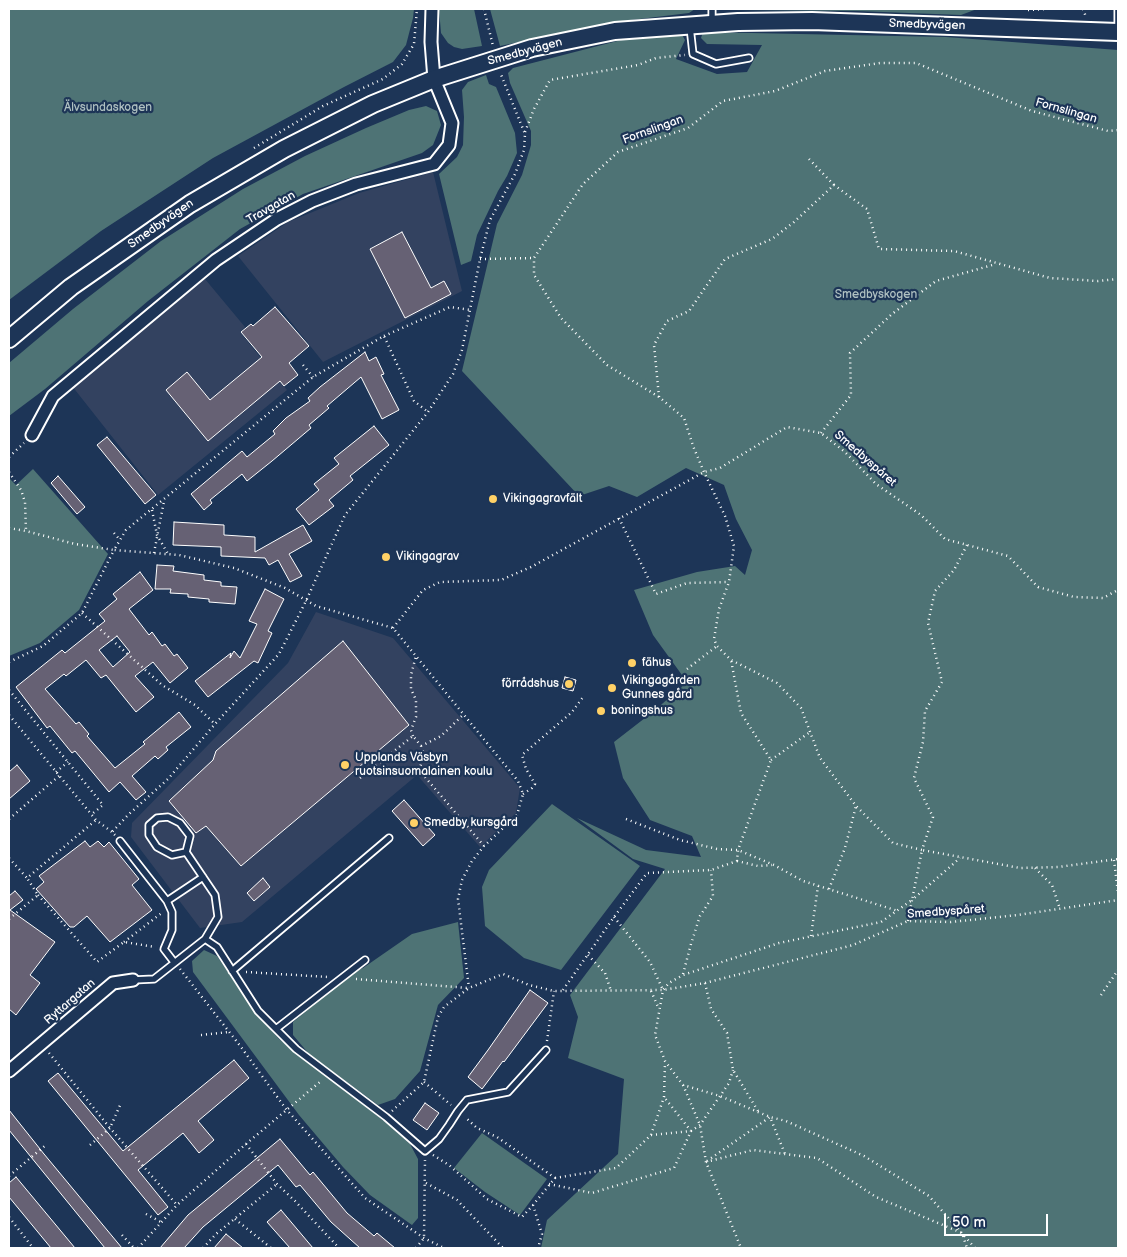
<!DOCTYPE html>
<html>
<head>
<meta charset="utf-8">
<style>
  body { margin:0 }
  #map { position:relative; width:1127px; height:1257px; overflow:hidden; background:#1d3557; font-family:"Balsamiq Sans",sans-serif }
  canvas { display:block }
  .frame { position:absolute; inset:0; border:10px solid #fff; pointer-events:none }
  .scale { position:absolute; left:944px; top:1214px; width:104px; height:22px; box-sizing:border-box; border:2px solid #fff; border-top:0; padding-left:6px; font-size:15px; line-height:18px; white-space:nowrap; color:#fff; -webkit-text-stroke:4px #1d3557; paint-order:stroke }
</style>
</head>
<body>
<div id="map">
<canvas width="1127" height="1257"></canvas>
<div class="frame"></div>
<div class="scale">50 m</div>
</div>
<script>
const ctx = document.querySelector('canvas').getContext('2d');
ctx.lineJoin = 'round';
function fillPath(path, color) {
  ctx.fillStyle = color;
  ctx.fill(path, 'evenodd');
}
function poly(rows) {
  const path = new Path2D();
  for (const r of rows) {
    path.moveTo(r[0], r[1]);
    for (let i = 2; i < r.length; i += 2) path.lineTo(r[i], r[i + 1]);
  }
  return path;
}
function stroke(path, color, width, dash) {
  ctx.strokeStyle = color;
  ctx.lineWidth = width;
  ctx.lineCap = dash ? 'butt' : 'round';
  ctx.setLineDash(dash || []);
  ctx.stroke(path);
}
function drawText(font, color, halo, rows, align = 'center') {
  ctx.font = font + ' "Balsamiq Sans",sans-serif';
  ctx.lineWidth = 4.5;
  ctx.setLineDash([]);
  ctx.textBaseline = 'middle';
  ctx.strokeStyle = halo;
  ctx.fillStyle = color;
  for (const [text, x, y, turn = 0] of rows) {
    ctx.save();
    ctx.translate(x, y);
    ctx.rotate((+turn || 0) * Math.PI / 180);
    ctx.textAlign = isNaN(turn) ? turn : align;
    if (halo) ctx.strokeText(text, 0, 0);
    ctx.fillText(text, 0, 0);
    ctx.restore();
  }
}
fillPath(poly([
  [433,172,462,291,323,362,238,256,288,222,359,193],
  [205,279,245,327,240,332,287,390,158,495,72,386],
  [316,612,393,638,520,788,516,813,480,847,417,775,242,922,200,928,131,837,132,823,288,663]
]), '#334260');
fillPath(poly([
  [9,9,414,9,413,18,406,45,393,62,344,87,213,158,101,231,9,300],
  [439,9,474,9,482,46,462,49,454,47,448,43,441,33],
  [490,9,695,9,689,13,615,22,500,46],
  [732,9,977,9,961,15,857,11,734,10],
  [703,32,946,37,1118,50,1118,1248,541,1248,547,1220,618,1154,624,1079,568,1058,578,1017,570,995,665,869,633,859,577,818,646,850,701,857,692,836,650,820,623,778,614,742,654,711,687,682,653,635,634,590,697,572,735,566,745,575,752,550,736,519,724,485,686,468,637,497,609,486,579,496,462,371,497,224,522,175,531,145,531,131,510,83,508,73,513,68,625,39,681,33,685,40,676,59,717,74,747,72,762,45,707,44,701,38],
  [486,75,489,84,496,87,515,133,517,153,507,176,498,191,477,235,471,261,461,265,439,174,457,157,463,145,464,117,462,90,468,82],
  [426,106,437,111,441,125,433,145,422,153,303,194,240,229,148,301,45,389,9,416,9,363,73,309,161,241,243,189,305,156,366,128,409,110],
  [33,469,108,554,79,610,40,643,9,656,9,478,16,485],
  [552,804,640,866,561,970,524,958,485,926,482,887,489,870],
  [458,922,464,978,438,1005,420,1071,395,1099,378,1105,309,1054,293,1035,293,1022,354,972,363,968,412,934],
  [204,950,217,956,255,1012,279,1039,384,1121,410,1144,418,1159,418,1218,412,1225,370,1195,343,1167,299,1115,193,972,192,961],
  [482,1133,547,1179,520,1215,485,1192,454,1168]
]), '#4e7375');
const building = poly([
  [402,232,431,288,444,281,451,294,405,318,370,249,402,232],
  [275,307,309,346,289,363,298,375,284,386,280,381,208,441,166,390,187,372,210,400,262,357,241,332,251,324,253,326,275,307],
  [365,352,369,361,376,357,384,374,381,375,399,410,382,419,361,377,327,406,329,408,309,425,311,428,272,461,247,481,242,474,210,500,212,503,204,510,191,494,242,451,247,457,275,434,273,431,286,418,310,401,308,398,320,387,365,352],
  [374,426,389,445,350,476,353,480,329,500,334,506,309,525,296,509,319,490,314,484,339,464,334,458,374,426],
  [107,437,156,495,145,504,97,445,107,437],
  [58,476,85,507,77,514,51,483,58,476],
  [174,522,224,525,224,535,255,537,255,552,303,525,312,541,289,554,302,576,290,582,278,560,269,565,265,558,221,556,221,547,173,545,174,522],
  [157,565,174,566,173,571,204,575,204,580,221,582,221,586,237,587,235,604,209,602,209,599,188,597,188,594,170,593,171,589,155,589,157,565],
  [140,572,153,590,129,609,149,635,152,632,162,646,165,644,174,656,177,654,188,668,170,683,153,662,135,676,154,697,136,712,106,675,101,678,86,660,66,676,64,674,45,689,76,724,79,722,89,734,87,736,115,768,145,744,143,742,179,712,191,727,166,747,168,750,158,759,155,756,132,776,146,792,136,800,120,782,109,792,75,751,72,753,50,726,47,728,16,687,62,650,65,653,105,621,99,614,117,599,113,594,140,572],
  [117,636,130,652,113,667,99,650,117,636],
  [265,589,284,599,268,631,272,633,258,663,254,661,208,697,195,681,231,653,230,658,234,651,240,658,257,624,249,621,265,589],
  [343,641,409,725,241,866,206,826,196,833,169,801,213,760,216,751,343,641],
  [565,677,576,680,573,691,562,688,565,677],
  [17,765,30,781,9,799,9,772,17,765],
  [404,800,435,835,423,846,392,811,404,800],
  [85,841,90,847,98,841,104,847,109,842,139,879,132,885,152,910,110,942,87,916,74,927,70,927,36,889,44,882,39,876,85,841],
  [263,878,270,887,254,901,247,893,263,878],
  [15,891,23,900,10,910,55,942,30,975,40,983,16,1015,9,1009,9,896,15,891],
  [530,990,548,1003,504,1062,503,1061,482,1089,468,1077,488,1050,530,990],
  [234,1060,249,1078,198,1121,214,1140,199,1153,183,1133,138,1170,168,1207,158,1215,48,1081,58,1073,123,1151,234,1060],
  [425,1103,439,1113,427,1130,413,1120,425,1103],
  [9,1110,44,1154,122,1248,105,1248,9,1130,9,1110],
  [280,1139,310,1175,313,1172,347,1213,374,1236,377,1233,395,1248,360,1248,331,1222,300,1185,296,1187,278,1165,203,1227,184,1248,160,1248,188,1215,280,1139],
  [16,1177,75,1248,51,1248,9,1197,9,1183,16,1177],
  [281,1210,313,1248,290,1248,267,1222,281,1210],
  [226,1234,243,1248,214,1248,226,1234]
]);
fillPath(building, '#666174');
stroke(building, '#fff', 1);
const lane = poly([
  [712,21,712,9],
  [690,27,693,54,716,64,749,58],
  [1118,32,1118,9],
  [120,841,167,901,172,912,172,930,164,949,174,962],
  [186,852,172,855,157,847,149,835,149,825,157,818,168,817,180,823,190,836,186,852,215,895,218,917,205,939],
  [167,901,203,877],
  [232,971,389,838],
  [133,980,154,979,205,939,217,947,258,1011,296,1049,386,1117,425,1151,439,1139,449,1125,458,1111,467,1100,508,1092,546,1050],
  [276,1029,365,960]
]);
const street = poly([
  [32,435,53,396,216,260,277,219,312,201,356,184,434,164,449,145,452,123,434,79,431,42,432,9],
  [9,1071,113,983,133,980]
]);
const secondary = poly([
  [9,339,71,287,190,204,284,149,373,104,434,79,532,48,615,31,738,22,812,21,1118,32]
]);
stroke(lane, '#fff', 9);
stroke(street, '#fff', 15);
stroke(secondary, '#fff', 20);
stroke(poly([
  [484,9,493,46],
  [1083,9,1086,17],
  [1028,10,1046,9],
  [525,132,534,109,550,80,638,65,656,58,685,55],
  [254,148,323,106,383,79,402,64,414,44,417,9],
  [809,159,834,185],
  [480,259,534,258],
  [384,336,450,307,471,310],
  [303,365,313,377],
  [659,397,654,345,667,321,689,311,725,259,772,239,794,222,834,185,867,209,879,249,954,251,1050,278,1098,281,1118,279],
  [821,433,851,395,850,353,892,314,936,281,996,264],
  [9,457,24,443],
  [9,472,21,490,25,502,26,531],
  [152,510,157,535,168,554],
  [619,518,656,594,687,583,729,582],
  [9,528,26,531,75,544,114,550,126,530,313,377,384,336,414,401,428,412],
  [114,533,120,540],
  [967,545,954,570,935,591,928,623,942,682,925,711,923,742,914,778,933,817,922,850,893,843,856,806,820,758,801,708,777,683,731,660,717,646,714,639,719,609,729,582,734,546,725,516,704,472,693,446,684,418,659,397,607,365,561,318,534,275,534,258,583,184,618,152,688,128,723,101,775,91,825,71,880,63,916,63,1032,111,1108,131,1118,130],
  [154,553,164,501],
  [82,613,162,685,195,705,215,724],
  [393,628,423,590,440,582,501,580,531,567,704,472,720,468,787,427,821,433,845,452,876,484,921,515,945,539,1008,556,1038,587,1074,597,1103,598,1118,590],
  [9,662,43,646,82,613,114,550,179,555,234,568,285,588,316,606,393,628,518,781,523,794,517,815,484,846,472,861,462,880,458,899,469,988],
  [687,669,717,646],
  [9,690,103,805,92,814],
  [9,715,96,820,112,832],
  [413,736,411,730,416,717,416,700,411,689,411,675,416,656],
  [421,746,441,736,463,715],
  [771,760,810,732],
  [56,772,68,762],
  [360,778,413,736,421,746,424,756,419,770,484,846],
  [523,794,532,788,535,784,526,769,522,755,572,712,583,697],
  [9,819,59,776],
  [626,819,680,840,717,849,738,850,774,865,803,881,898,911],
  [115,835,112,832,129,814,168,779,215,724,279,654,306,601,345,515,428,412,453,374,462,350,480,259,490,220,515,174,524,150,525,134,500,72],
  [9,858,27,878,96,820],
  [1114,860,1118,893],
  [737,861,758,866,772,865],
  [1035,868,1052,885,1060,909],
  [829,889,845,848,856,806],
  [38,895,97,962,124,942,155,947],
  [614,917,650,962,663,990],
  [9,919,38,895,27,878],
  [908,921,912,900,960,858],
  [811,936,818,886],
  [124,942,163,912],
  [588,955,605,973,611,991],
  [180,969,241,1047,286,1109,365,1198,424,1238,444,1248],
  [246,972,328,977],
  [683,974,691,944,700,916,713,896,711,870],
  [356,979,468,988],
  [705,983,711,1009,727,1033,733,1070,758,1111],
  [563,990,614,917,647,873,711,870,737,861,738,850,771,760,741,713,731,660],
  [651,991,659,1009],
  [1101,995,1118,970],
  [201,1035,229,1032],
  [547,1041,554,991],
  [49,1053,110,1128,121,1103],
  [424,1082,451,1105],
  [683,1085,700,1125,706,1162,741,1248],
  [392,1111,424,1082,438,1017,444,1007,469,988,503,974,529,985,554,991,663,990,705,983,853,945,908,921,951,922,1018,915,1118,900],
  [651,1135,691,1131,700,1125,729,1083,733,1070],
  [246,1144,277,1184,295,1201,339,1248],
  [90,1145,110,1128,177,1205],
  [433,1155,449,1165,487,1199,522,1217,533,1205,555,1178,497,1137,477,1128,465,1117],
  [707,1161,770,1117,785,1154],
  [706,1162,753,1150,817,1158,876,1197,962,1233,967,1248],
  [9,1176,47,1144],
  [555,1178,616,1168,651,1135,664,1097,665,1063],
  [426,1183,457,1200,503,1248],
  [549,1184,592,1193,674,1168,691,1131,664,1097],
  [533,1205,542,1234,538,1248],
  [146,1214,161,1222],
  [9,1217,33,1248],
  [235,1219,271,1248],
  [122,1235,134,1248],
  [138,1248,177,1205,246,1144,321,1081],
  [203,1248,216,1234,277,1184],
  [416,1248,424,1238,425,1160],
  [975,1248,929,1196,864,1156,786,1121,770,1117,720,1096,683,1085,665,1061,655,1035,663,990,669,983,683,975,779,943,881,922,912,900,922,850,1020,868,1058,867,1118,859]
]), '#fff', 2.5, [1, 4]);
stroke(lane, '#1d3557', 5.5);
stroke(street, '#1d3557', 11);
stroke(secondary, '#1d3557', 16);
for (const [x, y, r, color] of [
  [493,499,5,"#ffd166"],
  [386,557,5,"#ffd166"],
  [632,663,5,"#ffd166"],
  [569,684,5,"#ffd166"],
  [612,688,5,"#ffd166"],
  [601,711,5,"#ffd166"],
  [345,765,5,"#ffd166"],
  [414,823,5,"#ffd166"]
]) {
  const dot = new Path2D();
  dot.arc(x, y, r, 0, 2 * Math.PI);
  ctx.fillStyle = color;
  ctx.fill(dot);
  stroke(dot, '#1d3557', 2);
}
drawText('12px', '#fff', '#1d3557', [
  ["Smedbyvägen",927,25,2],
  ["Smedbyvägen",525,52,-15],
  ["Fornslingan",1066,111,16],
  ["Fornslingan",653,130,-20],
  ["Travgatan",271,208,-30],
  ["Smedbyvägen",161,224,-35],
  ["Smedbyspåret",865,459,41],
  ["Smedbyspåret",946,912,-4],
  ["Ryttargatan",70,1002,-41]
]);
drawText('12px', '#afc0c1', '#1d3557', [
  ["Älvsundaskogen",108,108],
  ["Smedbyskogen",876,295]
]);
drawText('12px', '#fff', '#1d3557', [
  ["Vikingagravfält",503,499],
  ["Vikingagrav",396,557],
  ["fähus",642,663],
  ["Vikingagården",622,681],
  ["Gunnes gård",622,695],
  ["förrådshus",559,684,"right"],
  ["boningshus",611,711],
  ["Upplands Väsbyn",355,758],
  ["ruotsinsuomalainen koulu",355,772],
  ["Smedby kursgård",424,823]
], 'left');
</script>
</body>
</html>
